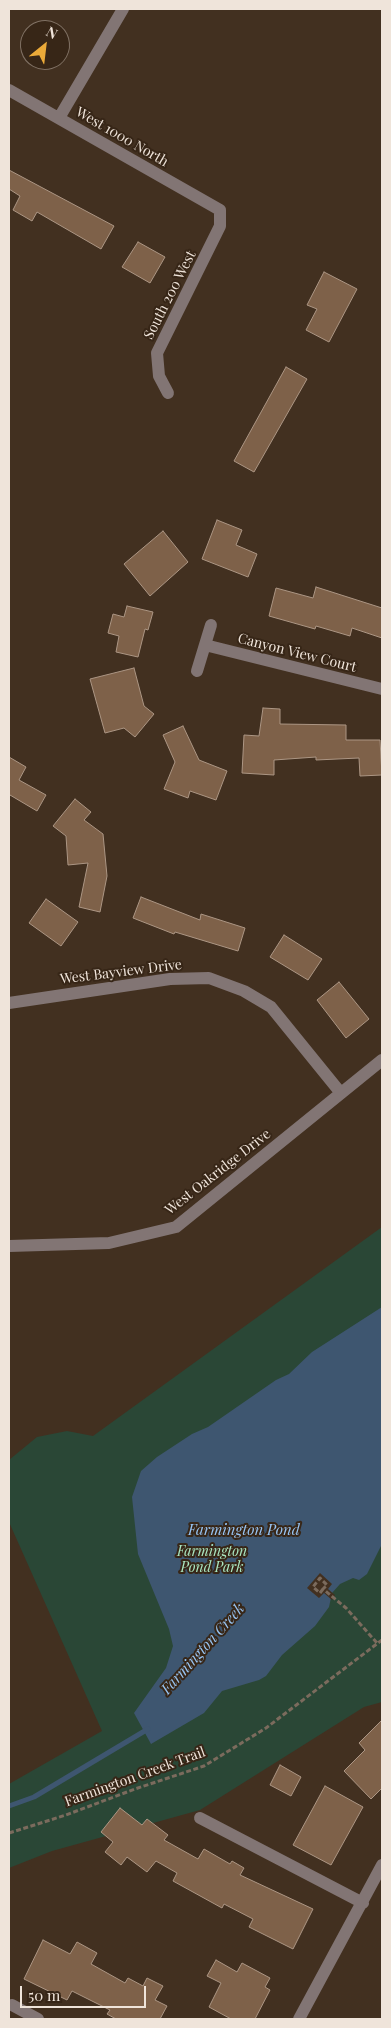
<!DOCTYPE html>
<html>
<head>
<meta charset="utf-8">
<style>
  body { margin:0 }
  #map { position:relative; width:391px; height:2028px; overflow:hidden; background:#423020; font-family:"Playfair Display",serif }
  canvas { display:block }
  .frame { position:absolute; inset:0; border:10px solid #efe4da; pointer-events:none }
  .north { position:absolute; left:20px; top:20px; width:50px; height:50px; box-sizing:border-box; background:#372617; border:1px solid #817265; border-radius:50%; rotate:29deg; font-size:14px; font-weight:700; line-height:20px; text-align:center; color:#efe4da }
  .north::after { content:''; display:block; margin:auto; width:18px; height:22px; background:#ebaa39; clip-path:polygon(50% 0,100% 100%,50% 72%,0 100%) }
  .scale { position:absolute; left:20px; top:1986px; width:126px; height:22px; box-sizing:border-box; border:2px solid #efe4da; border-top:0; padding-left:6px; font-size:15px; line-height:18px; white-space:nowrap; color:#efe4da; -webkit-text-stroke:4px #372617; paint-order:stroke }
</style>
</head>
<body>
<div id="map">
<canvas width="391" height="2028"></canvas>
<div class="frame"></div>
<div class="north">N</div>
<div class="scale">50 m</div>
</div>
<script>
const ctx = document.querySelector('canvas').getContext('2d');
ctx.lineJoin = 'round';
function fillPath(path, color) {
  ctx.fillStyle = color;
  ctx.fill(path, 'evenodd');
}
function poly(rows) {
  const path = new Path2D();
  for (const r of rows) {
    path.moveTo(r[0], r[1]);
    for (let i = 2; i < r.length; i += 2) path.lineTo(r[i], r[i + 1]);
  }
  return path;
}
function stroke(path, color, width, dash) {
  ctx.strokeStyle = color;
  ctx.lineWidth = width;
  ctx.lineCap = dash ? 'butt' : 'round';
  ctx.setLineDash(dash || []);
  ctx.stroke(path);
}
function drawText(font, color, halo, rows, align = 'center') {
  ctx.font = font + ' "Playfair Display",serif';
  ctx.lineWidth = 4;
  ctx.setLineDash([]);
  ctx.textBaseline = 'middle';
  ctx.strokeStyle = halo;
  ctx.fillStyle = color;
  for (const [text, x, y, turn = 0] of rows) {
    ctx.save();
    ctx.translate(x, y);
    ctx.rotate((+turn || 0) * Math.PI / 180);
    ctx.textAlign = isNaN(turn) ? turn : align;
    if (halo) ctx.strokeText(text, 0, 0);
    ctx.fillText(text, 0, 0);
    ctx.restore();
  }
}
fillPath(poly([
  [382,1227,382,1702,364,1707,200,1810,52,1851,9,1868,9,1784,102,1731,9,1522,9,1460,37,1437,67,1431,93,1436]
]), '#2a4736');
fillPath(poly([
  [382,1307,382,1544,367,1574,359,1580,353,1578,340,1584,332,1593,329,1607,315,1626,282,1655,266,1676,259,1680,222,1691,204,1713,151,1744,134,1713,166,1668,173,1646,169,1629,138,1554,132,1497,141,1471,157,1457,192,1434,208,1427,276,1380,289,1374,312,1352]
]), '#3e5670');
fillPath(poly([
  [320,1573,332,1584,328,1589,335,1595,332,1600,324,1593,319,1598,307,1588]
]), '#423020');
stroke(poly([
  [9,1806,34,1797,148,1729]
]), '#3e5670', 5);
const building = poly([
  [9,170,114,226,101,249,37,212,32,221,13,210,20,196,9,189,9,170],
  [138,242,165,257,150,283,122,267,138,242],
  [324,272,357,289,329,342,306,330,317,309,307,305,324,272],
  [286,367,307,379,254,472,234,461,286,367],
  [217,520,242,530,236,545,257,554,248,577,202,559,217,520],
  [163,531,188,562,150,596,124,564,163,531],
  [316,587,382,608,382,638,352,628,350,636,316,626,315,629,269,616,276,588,313,598,316,587],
  [127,606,153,612,148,630,145,629,138,657,116,652,119,636,108,633,113,614,124,617,127,606],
  [134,668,144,706,154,714,135,737,124,728,105,733,90,679,134,668],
  [263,708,280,709,280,724,346,725,346,740,380,740,382,775,360,776,359,758,316,760,316,757,274,760,274,775,242,773,244,735,259,736,263,708],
  [183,726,199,760,227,771,216,800,190,791,188,798,164,789,175,762,163,735,183,726],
  [9,757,26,767,19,780,46,795,37,811,10,795,9,798,9,757],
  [75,799,91,812,84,820,103,834,107,876,100,912,79,907,88,863,68,865,66,836,53,826,75,799],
  [141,897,200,920,201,914,245,928,238,951,175,932,174,934,133,918,141,897],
  [46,899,78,922,61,946,29,923,46,899],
  [284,935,322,959,308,980,270,957,284,935],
  [339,982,369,1019,346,1038,317,1000,339,982],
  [382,1720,382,1788,371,1799,344,1771,365,1750,359,1743,382,1720],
  [280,1765,301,1777,291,1796,270,1785,280,1765],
  [325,1786,363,1807,331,1865,293,1845,325,1786],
  [120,1808,142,1825,147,1819,168,1835,164,1840,198,1859,204,1849,230,1864,232,1861,244,1868,240,1875,313,1909,293,1949,249,1927,253,1919,224,1904,222,1908,173,1881,177,1873,156,1861,147,1872,127,1857,121,1865,105,1852,113,1842,101,1832,120,1808],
  [43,1940,70,1954,77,1942,97,1953,91,1964,125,1983,128,1978,143,1986,147,1978,163,1986,155,2000,167,2006,160,2019,116,2019,107,2014,110,2010,72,1991,67,2000,24,1979,43,1940],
  [216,1960,237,1972,242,1963,270,1978,265,1987,270,1990,255,2019,231,2019,209,2007,221,1983,207,1976,216,1960]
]);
fillPath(building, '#7e6149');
stroke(building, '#ac9684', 1);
stroke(poly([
  [323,1589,320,1593,313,1587,320,1578,327,1585,323,1589,346,1608,377,1643],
  [9,1833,66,1815,135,1789,204,1766,266,1728,382,1640]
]), '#7b6b5d', 3, [5, 2.5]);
stroke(poly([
  [9,90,220,210,220,226,157,353,159,376,168,393],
  [59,118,123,9],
  [205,645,382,689],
  [197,671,211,625],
  [9,1003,170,979,209,978,244,991,271,1007,340,1092],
  [9,1246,109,1243,176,1227,382,1060],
  [200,1818,363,1903],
  [12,2005,38,2019],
  [299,2019,382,1865]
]), '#827574', 12);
drawText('14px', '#efe4da', '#372617', [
  ["West 1000 North",122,137,30],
  ["South 200 West",170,295,-63],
  ["Canyon View Court",297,653,14],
  ["West Bayview Drive",121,972,-7],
  ["West Oakridge Drive",218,1172,-38],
  ["Farmington Creek Trail",135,1777,-20]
]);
drawText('italic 14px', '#aae7c1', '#372617', [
  ["Farmington",212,1552],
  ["Pond Park",212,1568]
]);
drawText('italic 15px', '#98c5f4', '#372617', [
  ["Farmington Pond",244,1530],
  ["Farmington Creek",203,1649,-48]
]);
</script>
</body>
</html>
